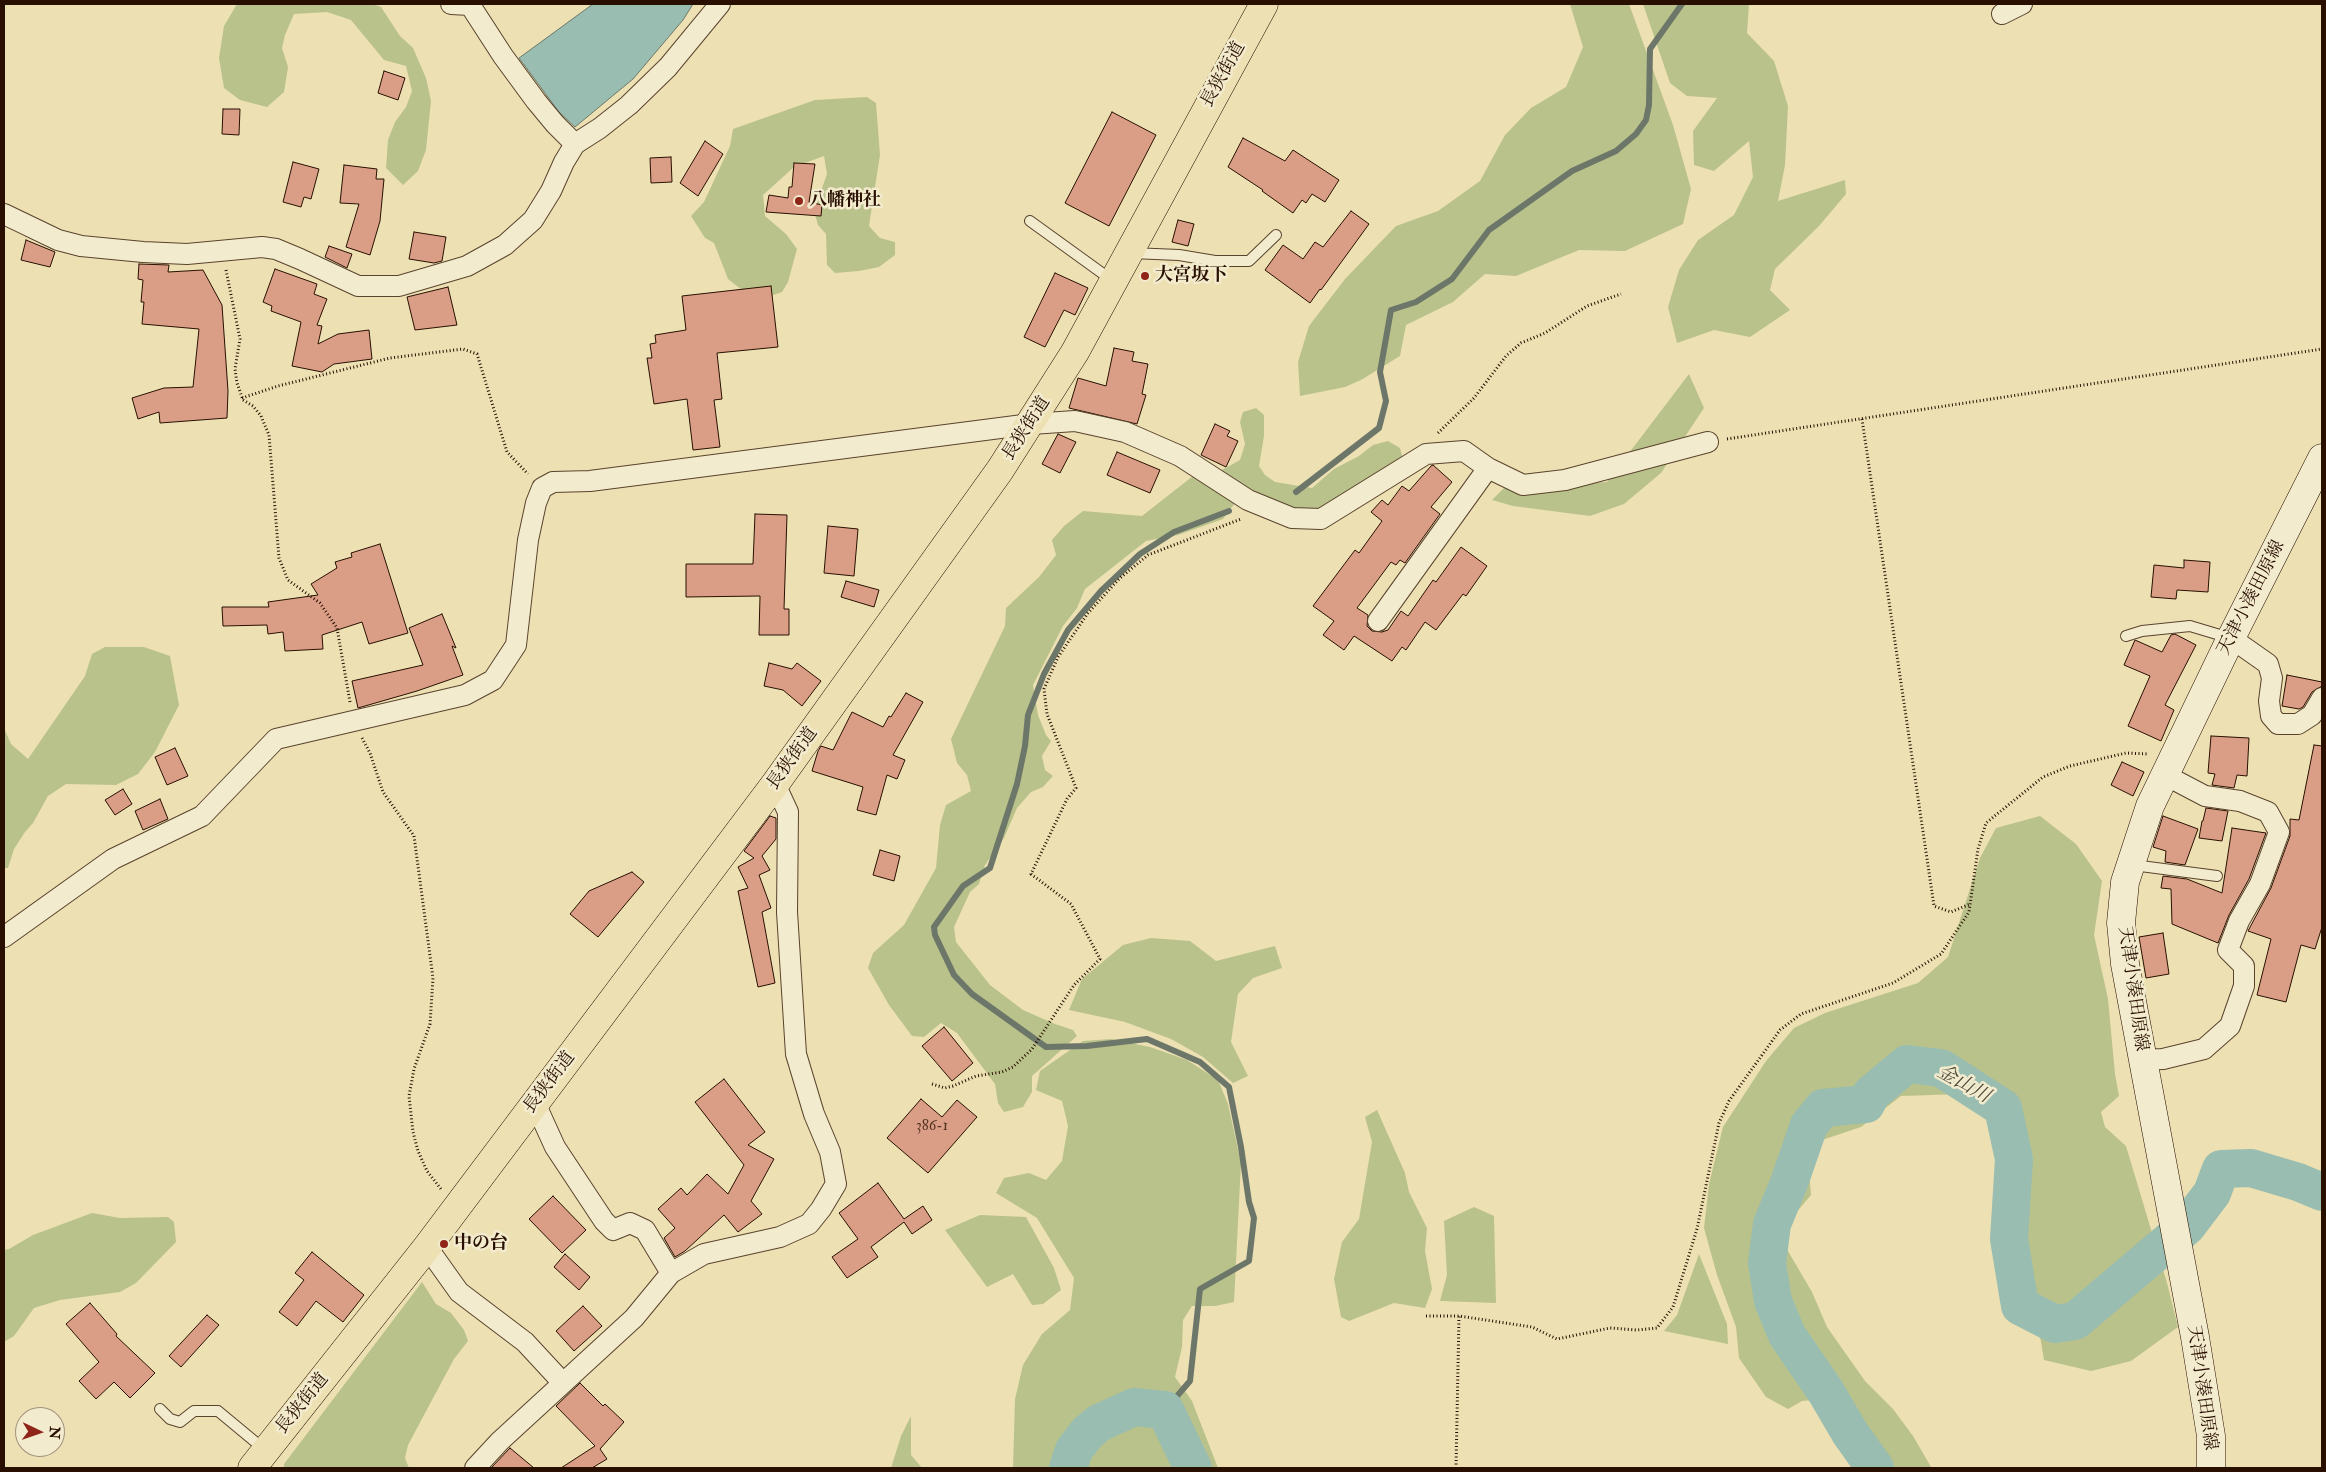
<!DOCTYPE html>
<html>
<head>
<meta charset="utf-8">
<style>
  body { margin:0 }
  #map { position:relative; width:2326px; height:1472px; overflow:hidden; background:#ede0b3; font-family:"IM FELL Double Pica",serif }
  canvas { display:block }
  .frame { position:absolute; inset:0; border:5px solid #280f00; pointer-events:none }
  .north { position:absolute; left:15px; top:1407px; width:50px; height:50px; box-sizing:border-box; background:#f3ebce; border:1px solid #a2937c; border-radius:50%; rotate:93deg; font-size:14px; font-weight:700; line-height:20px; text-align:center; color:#280f00 }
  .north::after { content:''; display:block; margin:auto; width:18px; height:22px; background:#8f2418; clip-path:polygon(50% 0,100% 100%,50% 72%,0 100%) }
</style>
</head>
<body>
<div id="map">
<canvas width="2326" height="1472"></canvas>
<div class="frame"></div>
<div class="north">N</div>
</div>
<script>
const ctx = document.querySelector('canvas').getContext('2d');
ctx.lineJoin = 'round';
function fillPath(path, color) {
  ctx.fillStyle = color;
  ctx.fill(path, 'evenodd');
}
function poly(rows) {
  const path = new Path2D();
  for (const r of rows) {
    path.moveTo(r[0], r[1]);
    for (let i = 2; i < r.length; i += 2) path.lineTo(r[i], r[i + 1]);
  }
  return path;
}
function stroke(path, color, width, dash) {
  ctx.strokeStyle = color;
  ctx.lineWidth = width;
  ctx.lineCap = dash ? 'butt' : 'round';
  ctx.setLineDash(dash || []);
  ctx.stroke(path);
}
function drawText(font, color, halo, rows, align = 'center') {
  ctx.font = font + ' "IM FELL Double Pica","Noto Serif JP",serif';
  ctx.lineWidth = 5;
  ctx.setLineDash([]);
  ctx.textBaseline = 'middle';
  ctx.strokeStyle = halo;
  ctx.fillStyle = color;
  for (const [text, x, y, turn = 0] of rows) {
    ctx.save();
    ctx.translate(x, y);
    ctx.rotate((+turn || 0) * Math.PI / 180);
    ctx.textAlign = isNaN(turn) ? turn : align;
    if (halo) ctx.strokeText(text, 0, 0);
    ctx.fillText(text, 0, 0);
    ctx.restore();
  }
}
fillPath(poly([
  [237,4,373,4,381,7,400,36,413,48,426,78,431,101,426,150,418,171,403,185,386,168,388,140,395,122,406,107,412,91,406,66,384,60,351,20,327,12,294,14,285,35,282,48,288,67,284,92,267,107,240,100,224,88,219,58,224,26],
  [1570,4,1629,4,1673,125,1691,189,1683,224,1625,251,1579,250,1516,276,1485,274,1453,302,1406,325,1400,356,1361,380,1345,387,1300,396,1298,362,1309,326,1345,279,1396,226,1438,211,1480,181,1505,135,1531,108,1566,87,1583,47],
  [1643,4,1749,4,1747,33,1774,61,1788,106,1785,165,1778,201,1845,180,1846,194,1819,226,1775,269,1770,290,1790,310,1750,337,1714,330,1677,343,1668,307,1679,270,1698,240,1734,215,1753,177,1749,141,1714,171,1694,165,1693,131,1717,98,1687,96,1670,83],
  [867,97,876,103,880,155,869,226,880,238,895,242,895,255,879,267,859,271,835,273,827,265,826,234,818,225,814,211,827,174,824,156,794,167,763,195,765,216,786,234,797,249,788,282,782,292,756,301,728,279,714,243,705,238,691,216,704,202,730,146,733,129,815,100],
  [1689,374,1704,408,1661,473,1624,504,1590,516,1513,506,1492,500,1505,487,1607,482],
  [1256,408,1264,415,1264,436,1259,466,1265,475,1275,482,1312,488,1334,469,1359,456,1373,445,1388,441,1400,448,1403,459,1317,511,1235,503,1223,519,1178,535,1146,541,1085,589,1077,608,1063,626,1033,685,1038,715,1046,735,1051,741,1042,756,1045,770,1053,776,1043,787,1031,792,1017,808,1004,838,985,865,979,884,970,892,954,927,956,942,990,985,1023,1010,1055,1024,1073,1030,1077,1036,1032,1076,1032,1092,1023,1107,1004,1112,998,1103,995,1084,957,1033,941,1023,924,1037,912,1036,889,1005,868,968,873,953,904,925,936,868,940,825,946,805,971,791,967,775,957,763,951,739,1005,626,1006,608,1039,577,1056,555,1052,540,1064,526,1083,511,1142,516,1193,476,1222,470,1240,460,1245,444,1240,422,1243,412],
  [105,647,144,647,170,656,179,705,155,752,138,774,116,785,66,784,48,796,33,823,25,832,14,849,8,868,4,868,4,728,11,744,28,759,85,676,92,654],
  [2040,816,2076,844,2102,881,2094,935,2108,999,2115,1074,2119,1096,2101,1112,2105,1127,2126,1146,2167,1283,2178,1327,2131,1361,2091,1371,2044,1360,2036,1312,2023,1284,2027,1194,2033,1156,1985,1107,1963,1094,1901,1096,1861,1127,1807,1145,1811,1195,1778,1234,1812,1292,1827,1327,1865,1381,1893,1409,1913,1436,1931,1467,1934,1468,1864,1468,1832,1430,1813,1400,1802,1401,1788,1409,1766,1397,1739,1358,1736,1327,1717,1275,1704,1228,1709,1184,1723,1127,1766,1061,1794,1028,1825,1013,1918,983,1948,957,1980,858,1996,828],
  [1151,938,1190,941,1216,961,1275,946,1282,968,1253,978,1238,994,1231,1042,1248,1076,1233,1083,1203,1057,1171,1039,1125,1022,1069,1010,1082,979,1123,945],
  [1111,1039,1150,1047,1187,1060,1218,1080,1228,1104,1241,1163,1234,1302,1215,1306,1192,1306,1183,1320,1182,1347,1175,1377,1192,1401,1218,1468,1013,1468,1015,1399,1023,1365,1042,1334,1070,1310,1074,1278,1037,1218,996,1193,1004,1178,1029,1173,1046,1180,1062,1161,1068,1126,1062,1101,1036,1090,1040,1071,1083,1041],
  [1377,1110,1405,1173,1409,1192,1427,1228,1425,1251,1432,1289,1425,1308,1394,1303,1349,1321,1341,1317,1334,1279,1342,1242,1359,1219,1372,1142,1365,1117],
  [1474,1207,1494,1216,1496,1303,1440,1301,1447,1275,1444,1221],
  [92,1213,120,1218,168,1217,174,1222,176,1242,136,1283,120,1292,60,1300,34,1308,14,1336,4,1342,4,1250,9,1249,33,1235],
  [980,1215,1026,1217,1054,1268,1061,1290,1043,1304,1032,1305,1013,1274,987,1287,945,1230],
  [1699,1254,1727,1324,1728,1344,1664,1331,1677,1315],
  [422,1282,436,1304,451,1313,464,1330,468,1341,454,1359,408,1445,405,1458,409,1468,284,1468,284,1464],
  [911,1416,911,1455,922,1468,891,1468,901,1436]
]), '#bac28b');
const water = poly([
  [593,4,693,4,683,20,633,79,575,127,559,112,519,58,593,4]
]);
fillPath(water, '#99bdb0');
stroke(water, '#6c776a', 1);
stroke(poly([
  [1296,492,1379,428,1386,401,1380,372,1391,310,1416,302,1452,279,1489,230,1572,171,1616,151,1636,134,1646,120,1649,105,1650,49,1682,4],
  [1165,1410,1190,1381,1200,1289,1249,1261,1254,1218,1249,1202,1241,1147,1229,1087,1200,1062,1147,1039,1087,1046,1046,1047,972,994,954,975,935,935,934,927,963,886,990,868,1017,784,1025,746,1028,715,1044,674,1068,630,1101,591,1140,554,1174,532,1229,511]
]), '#6c776a', 6);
stroke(poly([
  [1068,1468,1074,1450,1087,1433,1099,1423,1134,1407,1165,1410,1193,1468],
  [1875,1468,1850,1433,1826,1392,1787,1335,1773,1301,1767,1263,1772,1224,1789,1183,1809,1125,1823,1108,1866,1104,1871,1094,1907,1064,1941,1068,2003,1108,2014,1159,2009,1239,2020,1306,2055,1324,2075,1321,2187,1226,2212,1193,2221,1169,2251,1168,2298,1182,2322,1192]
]), '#99bdb0', 38);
const building = poly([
  [384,71,405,78,398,100,378,93,384,71],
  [223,109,240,109,239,135,222,134,223,109],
  [1112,112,1156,135,1109,226,1065,203,1112,112],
  [1243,138,1285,161,1293,150,1339,180,1325,202,1312,194,1306,203,1302,200,1293,213,1262,191,1263,190,1228,167,1243,138],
  [705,141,723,154,698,196,680,183,705,141],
  [671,157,672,182,651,183,650,158,671,157],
  [293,162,319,169,311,199,304,197,301,207,283,202,293,162],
  [794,163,815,164,809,202,822,205,821,216,766,212,769,195,788,198,789,187,792,187,794,163],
  [344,165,377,169,376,179,384,179,380,221,370,255,346,247,359,204,340,203,344,165],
  [1351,211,1369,224,1321,290,1320,289,1310,303,1265,270,1283,245,1303,259,1315,242,1323,247,1351,211],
  [1178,220,1194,224,1188,246,1172,242,1178,220],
  [414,232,446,237,442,261,434,263,409,259,414,232],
  [26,240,55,252,50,267,21,260,26,240],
  [329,246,352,254,347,268,325,257,329,246],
  [139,264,169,265,168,272,203,270,222,305,228,391,227,418,160,423,159,412,138,419,132,398,164,388,193,387,199,329,142,324,144,302,141,302,143,280,138,279,139,264],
  [275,269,317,284,314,294,327,299,317,325,322,326,318,344,338,334,369,330,372,359,334,364,322,372,292,366,301,322,271,311,272,306,263,302,275,269],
  [1055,273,1088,288,1075,315,1064,310,1045,347,1024,337,1055,273],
  [771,286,778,347,717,353,722,399,714,400,720,447,693,450,687,399,654,404,647,358,652,358,650,344,656,343,655,335,686,330,682,296,771,286],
  [448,287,457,325,415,330,407,297,448,287],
  [1114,348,1134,352,1132,361,1148,364,1142,394,1146,395,1137,424,1069,408,1078,378,1106,386,1114,348],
  [1215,424,1230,431,1227,436,1238,441,1226,467,1201,455,1215,424],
  [1058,434,1076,442,1060,473,1042,464,1058,434],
  [1117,452,1160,470,1150,493,1107,475,1117,452],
  [1433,465,1452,482,1431,507,1440,514,1405,563,1400,560,1396,565,1391,562,1357,608,1368,615,1367,626,1372,631,1382,632,1388,630,1401,611,1408,616,1433,580,1436,582,1461,547,1487,566,1466,596,1463,594,1436,630,1425,622,1406,650,1402,647,1392,661,1354,636,1344,650,1323,635,1334,621,1313,606,1355,550,1359,553,1382,521,1371,512,1382,500,1388,505,1402,486,1409,491,1431,466,1433,465],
  [755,514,787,515,784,609,789,609,789,635,759,635,760,596,686,597,686,564,753,564,755,514],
  [828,526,858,529,854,576,824,573,828,526],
  [380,544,408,633,369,644,362,622,322,635,323,649,285,651,283,632,268,634,267,625,223,626,222,607,269,607,268,602,318,595,311,584,337,568,335,562,352,557,351,553,380,544],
  [2184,560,2210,562,2208,592,2177,590,2176,599,2151,597,2154,565,2184,568,2184,560],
  [846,581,879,590,874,607,841,597,846,581],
  [442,614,456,648,452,646,463,675,417,691,358,708,352,681,423,665,409,628,442,614],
  [2175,634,2196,645,2165,705,2174,710,2161,741,2128,726,2150,676,2124,665,2135,640,2162,652,2171,635,2175,634],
  [769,663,792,669,797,663,821,681,802,706,783,690,764,686,769,663],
  [2287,675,2322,682,2322,686,2312,692,2303,707,2299,709,2282,706,2287,675],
  [906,693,923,702,893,755,905,760,897,779,887,775,876,815,857,810,863,787,812,771,818,751,821,746,833,750,852,712,883,727,889,716,891,717,906,693],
  [2211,736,2249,738,2247,776,2237,775,2234,788,2212,785,2215,774,2208,773,2211,736],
  [2314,745,2322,746,2322,927,2315,949,2301,945,2286,1002,2257,995,2271,939,2248,931,2271,888,2290,836,2290,819,2299,820,2314,745],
  [175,748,188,776,167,785,155,757,175,748],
  [2122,762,2144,772,2133,796,2111,785,2122,762],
  [123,789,132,804,115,815,105,800,123,789],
  [160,799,168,819,143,830,135,811,160,799],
  [2206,808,2228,811,2222,841,2199,838,2202,821,2203,821,2206,808],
  [770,816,776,818,776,839,762,856,770,870,759,875,771,908,762,912,775,983,758,987,738,891,748,888,738,867,754,858,744,851,770,816],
  [2163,816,2198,829,2185,865,2165,862,2166,851,2153,847,2163,816],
  [2232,828,2266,833,2249,879,2229,915,2218,943,2172,924,2171,889,2161,888,2163,876,2187,879,2222,893,2232,828],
  [880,850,900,856,894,881,873,875,880,850],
  [632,872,644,882,598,937,570,914,589,891,632,872],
  [2163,933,2169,974,2146,978,2139,937,2163,933],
  [944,1027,973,1063,952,1081,922,1046,944,1027],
  [724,1079,765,1132,748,1145,774,1159,751,1201,762,1214,738,1232,724,1215,685,1251,675,1257,664,1238,675,1228,658,1209,681,1188,687,1195,707,1174,728,1194,744,1165,695,1102,724,1079],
  [921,1099,942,1117,957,1100,977,1117,928,1173,887,1138,921,1099],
  [878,1183,904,1219,923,1206,932,1220,912,1234,904,1222,871,1247,878,1257,847,1278,832,1257,858,1239,839,1213,878,1183],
  [553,1196,586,1230,562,1253,529,1219,553,1196],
  [312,1252,364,1295,343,1322,316,1301,297,1326,279,1312,304,1280,295,1273,312,1252],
  [565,1254,590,1277,579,1290,554,1267,565,1254],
  [90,1303,117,1334,116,1336,155,1373,130,1398,114,1382,96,1399,79,1381,99,1362,66,1324,90,1303],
  [583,1306,602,1326,574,1351,556,1331,583,1306],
  [207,1315,219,1325,181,1367,169,1356,207,1315],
  [580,1383,603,1406,605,1404,624,1422,600,1449,607,1459,592,1468,561,1468,595,1446,556,1406,580,1383],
  [510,1448,534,1468,491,1468,510,1448]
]);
fillPath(building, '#da9e86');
stroke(building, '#280f00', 1);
const lane = poly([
  [1030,221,1113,281],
  [1131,253,1179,255,1215,261,1249,261,1276,235],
  [2126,636,2142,631,2190,626,2230,638],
  [2133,865,2217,876],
  [160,1409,170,1419,180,1422,194,1411,218,1411,265,1450]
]);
const street = poly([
  [451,4,470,5,503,56,536,101,555,124,575,144],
  [2002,14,2022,4],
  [4,214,58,240,81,246,143,252,187,254,262,247,276,249,300,259,358,286,399,286,467,266,505,245,533,220,551,191,564,162,575,144,600,128,629,105,668,67,720,4],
  [1378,621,1488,468],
  [2231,638,2268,664,2272,678,2269,701,2271,716,2278,724,2298,724,2312,715,2322,698],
  [4,937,113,859,202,816,276,739,465,695,493,680,516,645,528,540,536,503,542,488,553,482,590,481,1031,424,1075,421,1125,432,1180,456,1248,500,1292,518,1321,519,1426,454,1464,451,1488,468,1523,485,1565,480,1708,442],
  [2143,1060,2163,1059,2204,1049,2230,1026,2244,986,2244,966,2228,950,2239,921,2260,884,2279,832,2268,812,2240,801,2205,796,2165,775],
  [535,1103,555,1147,604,1221,613,1230,630,1223,645,1230,671,1273],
  [427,1247,459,1292,525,1342,563,1383],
  [475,1468,500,1441,634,1318,671,1273,704,1254,780,1237,809,1224,821,1209,836,1184,830,1152,814,1114,796,1054,787,912,788,812,775,784]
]);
const secondary = poly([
  [2211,1468,2211,1436,2195,1337,2125,964,2121,923,2125,882,2150,806,2231,638,2322,458]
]);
const primary = poly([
  [252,1468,427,1247,775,784,1000,470,1075,352,1264,4]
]);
stroke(lane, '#59432d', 12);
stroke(street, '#59432d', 22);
stroke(secondary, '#280f00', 29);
stroke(primary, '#280f00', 29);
stroke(poly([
  [226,270,240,339,235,369,237,383,243,400,253,406,261,416,269,435,279,558,288,580,320,603,337,628,350,702],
  [242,398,278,386,390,358,463,349,477,354,507,452,528,474],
  [1862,419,1934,906,1951,912,1970,904],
  [1438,433,1474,398,1506,356,1521,343,1545,333,1587,306,1621,294],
  [1727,439,2322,349],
  [362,738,370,753,383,792,414,836,433,978,430,1024,414,1069,409,1096,413,1132,418,1151,427,1171,441,1189],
  [932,1084,945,1088,953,1086,976,1076,1002,1072,1013,1067,1032,1049,1074,985,1100,959,1071,904,1031,874,1067,799,1076,788,1047,714,1044,689,1058,657,1088,613,1119,579,1148,555,1241,519],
  [1426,1316,1459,1316,1532,1327,1557,1339,1610,1328,1637,1330,1657,1328,1673,1307,1697,1229,1719,1123,1729,1101,1780,1030,1801,1014,1893,983,1941,954,1969,912,1978,849,1986,823,2043,777,2070,766,2126,753,2149,754],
  [1456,1468,1459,1316]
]), '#280f00', 3, [1, 2.5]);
stroke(lane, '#f3ebce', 10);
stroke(street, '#f3ebce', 20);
stroke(secondary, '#f3ebce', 28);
stroke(primary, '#ede0b3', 28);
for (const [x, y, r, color] of [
  [799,201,5,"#8f2418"],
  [1145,276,5,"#8f2418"],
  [444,1244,5,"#8f2418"]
]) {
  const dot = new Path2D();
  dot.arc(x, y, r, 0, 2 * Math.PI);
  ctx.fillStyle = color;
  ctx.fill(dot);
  stroke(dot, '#f3ebce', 2);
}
drawText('15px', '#543322', null, [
  ["386-1",932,1127]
]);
drawText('18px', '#280f00', '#f3ebce', [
  ["長狭街道",1224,75,-61],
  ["長狭街道",1027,429,-57],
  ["天津小湊田原線",2252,598,-63],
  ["長狭街道",793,759,-54],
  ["天津小湊田原線",2132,989,82],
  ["長狭街道",550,1083,-53],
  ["天津小湊田原線",2201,1388,82],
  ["長狭街道",303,1404,-51]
]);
drawText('bold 18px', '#280f00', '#f3ebce', [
  ["八幡神社",809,201],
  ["大宮坂下",1155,276],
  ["中の台",454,1244]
], 'left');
drawText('italic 19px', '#504c3e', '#f3ebce', [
  ["金山川",1963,1085,29]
]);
</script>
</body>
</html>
